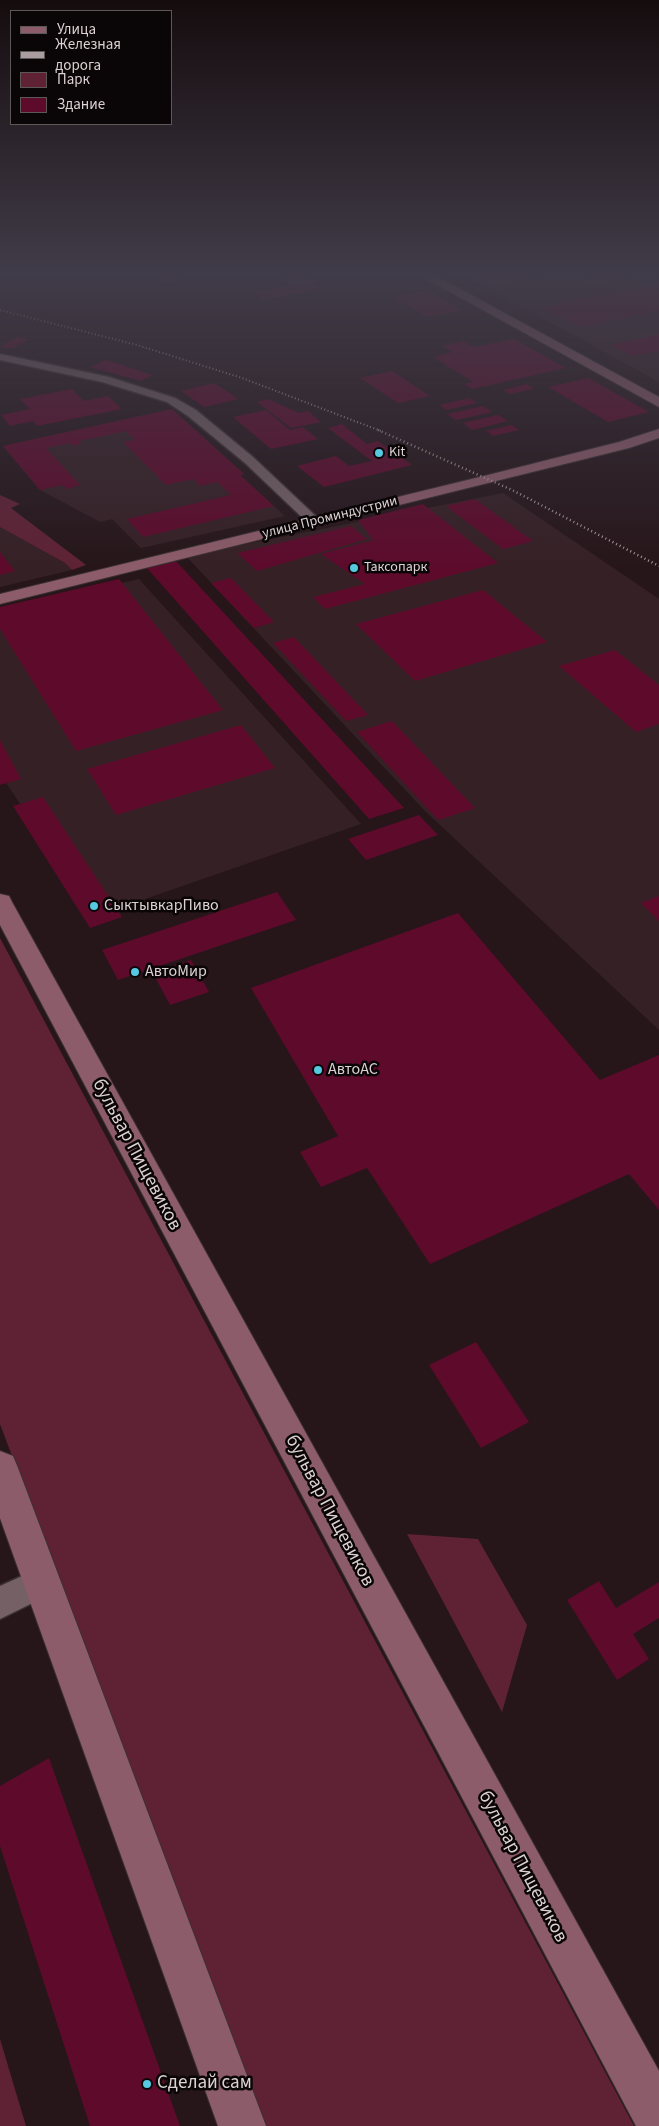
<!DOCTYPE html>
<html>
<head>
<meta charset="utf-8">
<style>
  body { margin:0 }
  #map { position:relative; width:659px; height:2126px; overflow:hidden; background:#26161a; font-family:"Source Sans 3",sans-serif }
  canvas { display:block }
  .legend { position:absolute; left:10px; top:10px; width:162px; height:115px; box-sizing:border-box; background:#0a0506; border:1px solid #5e5758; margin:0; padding:6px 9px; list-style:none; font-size:15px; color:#dcd1d3 }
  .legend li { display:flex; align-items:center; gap:10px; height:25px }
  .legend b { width:25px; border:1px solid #5e5758 }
</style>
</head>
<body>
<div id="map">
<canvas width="659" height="2126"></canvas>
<ul class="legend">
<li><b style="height:6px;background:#8d5c6a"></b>Улица</li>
<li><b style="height:6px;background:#a99d9f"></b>Железная дорога</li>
<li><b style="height:14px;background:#5f2235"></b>Парк</li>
<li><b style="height:14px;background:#5d0a2b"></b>Здание</li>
</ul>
</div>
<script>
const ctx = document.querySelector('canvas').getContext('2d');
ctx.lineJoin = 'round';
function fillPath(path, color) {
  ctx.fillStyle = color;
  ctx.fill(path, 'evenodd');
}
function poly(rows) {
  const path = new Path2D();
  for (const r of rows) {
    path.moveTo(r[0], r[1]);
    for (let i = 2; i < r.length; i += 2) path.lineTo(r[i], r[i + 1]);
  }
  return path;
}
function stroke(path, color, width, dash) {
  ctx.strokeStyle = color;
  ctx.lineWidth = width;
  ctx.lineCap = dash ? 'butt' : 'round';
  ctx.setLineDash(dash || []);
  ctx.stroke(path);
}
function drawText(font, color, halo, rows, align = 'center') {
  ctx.font = font + ' "Source Sans 3",sans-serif';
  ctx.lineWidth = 5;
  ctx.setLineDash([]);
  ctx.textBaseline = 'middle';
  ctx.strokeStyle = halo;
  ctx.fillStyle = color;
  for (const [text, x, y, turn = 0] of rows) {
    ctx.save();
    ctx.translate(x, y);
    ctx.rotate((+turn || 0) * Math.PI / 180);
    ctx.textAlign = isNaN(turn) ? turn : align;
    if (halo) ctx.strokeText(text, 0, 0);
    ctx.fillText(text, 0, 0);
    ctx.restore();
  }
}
fillPath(poly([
  [458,272,659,272,659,382],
  [172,409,244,474,240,476,285,516,141,548,112,519,100,522,40,490,3,446],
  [503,493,659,599,659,1030,424,810,186,556],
  [0,527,65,563,72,570,0,587],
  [139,579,361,824,96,916,0,774,0,612]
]), '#352025');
fillPath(poly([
  [0,495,20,504,11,508,86,565,72,570,65,563,0,527],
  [0,938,634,2126,263,2126,0,1424],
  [407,1534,478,1539,527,1625,502,1712],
  [0,2039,26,2126,0,2126]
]), '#5f2235');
fillPath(poly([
  [154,272,218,272,218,273,166,282],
  [271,272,304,272,319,282,311,283,321,289,264,300,253,292,292,285],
  [468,272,560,272,560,273,493,286],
  [602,272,655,272,655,273,593,285,576,277],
  [659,283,659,311,580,327,541,307],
  [427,290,462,310,427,317,392,297],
  [659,334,659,351,633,356,611,345],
  [17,337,28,339,12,349,0,347],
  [514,339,566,368,472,389,464,384,473,382,433,357,453,352,442,346,463,341,473,347],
  [106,360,153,375,141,381,90,367],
  [392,371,430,396,398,403,360,378],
  [588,378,649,412,608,422,548,387],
  [214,383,239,399,204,407,181,391],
  [527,384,534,389,510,394,503,390],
  [72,389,84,401,108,396,122,409,37,426,33,421,10,426,1,415,30,409,20,399],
  [470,398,477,403,446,410,439,405],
  [268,399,299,413,308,411,321,422,291,428,257,402],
  [483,406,492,412,456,420,447,414],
  [172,409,244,474,240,475,274,506,143,537,127,519,231,495,217,482,200,486,193,479,166,485,123,442,135,440,126,431,79,441,82,444,74,446,71,443,46,448,80,485,66,489,63,485,40,490,3,446],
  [266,410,290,430,303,427,318,439,271,449,233,417],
  [498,415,508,421,472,430,463,423],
  [342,424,367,444,378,441,412,465,324,487,297,466,336,456,349,466,372,461,328,428],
  [512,425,519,430,493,436,486,431],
  [475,499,533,541,503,549,446,506],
  [423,504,498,563,325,609,313,597,365,584,321,554,373,540,358,520],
  [351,526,367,539,257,571,237,553],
  [0,552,15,571,0,575],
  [175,560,404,808,369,819,146,567],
  [231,578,274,622,254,628,211,583],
  [119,579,223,710,76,751,0,629,0,607],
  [483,590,547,642,415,681,356,624],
  [294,637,368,715,346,721,273,643],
  [615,650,659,685,659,724,636,732,559,666],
  [392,721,475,808,438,820,357,732],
  [241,725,275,768,116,815,87,769],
  [0,740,21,779,0,785],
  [43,797,122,917,90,928,13,806],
  [419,815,438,835,366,860,348,839],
  [277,892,296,920,118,980,102,950],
  [659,896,659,921,641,903],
  [458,913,600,1080,659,1055,659,1210,629,1174,430,1264,367,1168,321,1187,300,1152,338,1136,251,988],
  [191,960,209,992,170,1005,153,973],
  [476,1342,529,1422,481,1448,429,1365],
  [599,1581,616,1608,659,1582,659,1618,633,1634,649,1659,617,1680,567,1600],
  [49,1758,180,2126,90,2126,0,1846,0,1786]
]), '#5d0a2b');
const minor = poly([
  [0,354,109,377,175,398,196,410,253,457,321,521,314,525,309,524,245,463,188,416,167,402,102,382,0,360,0,354],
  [42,1567,53,1571,57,1582,53,1593,0,1619,0,1586,42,1567]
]);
const secondary = poly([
  [414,272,429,272,659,397,659,407,414,272],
  [659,429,659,438,629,448,0,604,0,594,488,475,619,442,659,429],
  [0,894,9,896,12,902,659,2071,659,2126,636,2126,0,925,0,894],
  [0,1451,13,1456,18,1468,266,2126,218,2126,0,1518,0,1451]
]);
stroke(minor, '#3b3032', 3);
stroke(secondary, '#3b3032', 2);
fillPath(minor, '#746065');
fillPath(secondary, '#8d5c6a');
stroke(poly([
  [0,310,137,345,242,378,381,431]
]), '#a99d9f', 2, [1, 2.5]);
stroke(poly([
  [378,430,512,490,659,566]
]), '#a99d9f', 2.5, [1, 3]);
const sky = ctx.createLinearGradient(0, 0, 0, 570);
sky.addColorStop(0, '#150c0e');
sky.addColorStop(0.48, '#413c49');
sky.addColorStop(1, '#413c4900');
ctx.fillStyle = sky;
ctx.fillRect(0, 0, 659, 570);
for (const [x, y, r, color] of [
  [379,453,5,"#56c9e1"],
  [354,568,5,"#56c9e1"],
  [94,906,5,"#56c9e1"],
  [135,972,5,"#56c9e1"],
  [318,1070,5,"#56c9e1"],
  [147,2084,5,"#56c9e1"]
]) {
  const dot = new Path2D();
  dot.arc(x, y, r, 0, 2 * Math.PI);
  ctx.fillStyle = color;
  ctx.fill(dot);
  stroke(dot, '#0a0506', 2);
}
drawText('14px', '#dcd1d3', '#0a0506', [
  ["Kit",389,453],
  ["Таксопарк",364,568]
], 'left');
drawText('14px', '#dcd1d3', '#0a0506', [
  ["улица Проминдустрии",330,518,-14]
]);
drawText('16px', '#dcd1d3', '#0a0506', [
  ["СыктывкарПиво",104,906],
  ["АвтоМир",145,972],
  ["АвтоАС",328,1070]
], 'left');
drawText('19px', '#dcd1d3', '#0a0506', [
  ["бульвар Пищевиков",136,1155,62],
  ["бульвар Пищевиков",329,1511,62],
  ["бульвар Пищевиков",522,1867,62]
]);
drawText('19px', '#dcd1d3', '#0a0506', [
  ["Сделай сам",157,2084]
], 'left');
</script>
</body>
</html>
